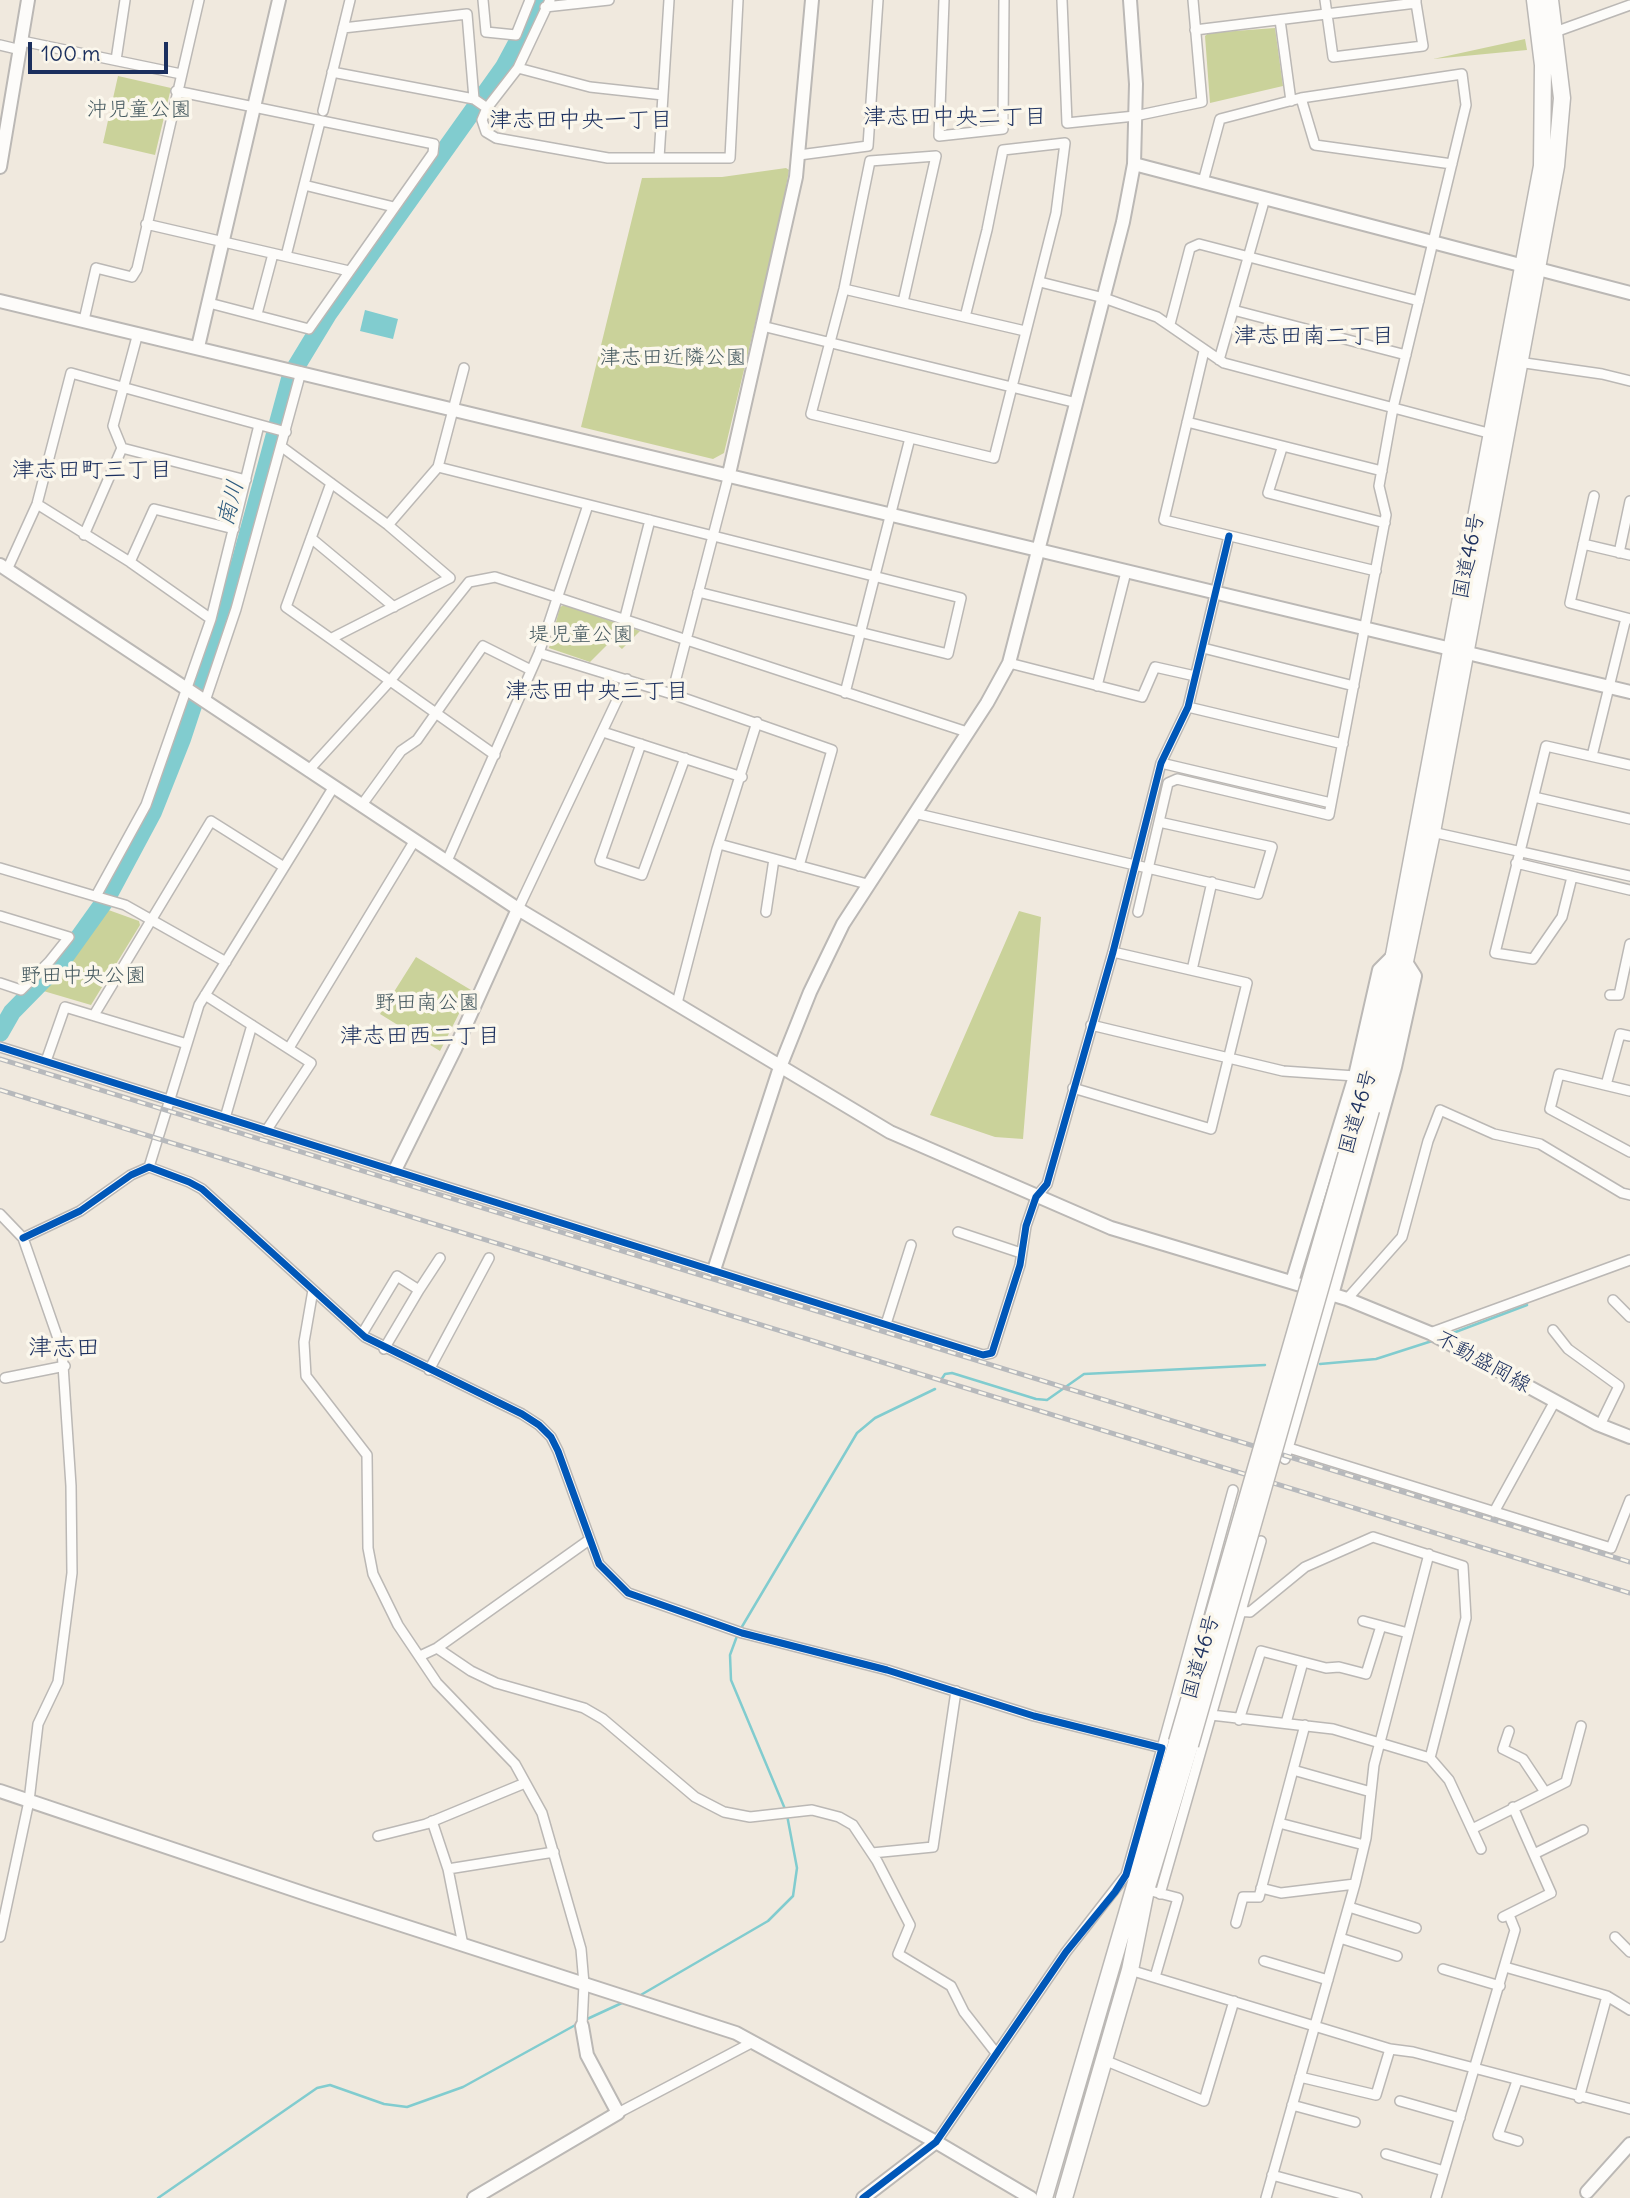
<!DOCTYPE html>
<html>
<head>
<meta charset="utf-8">
<style>
  body { margin:0 }
  #map { position:relative; width:1630px; height:2198px; overflow:hidden; background:#f0e9de; font-family:Delius,sans-serif }
  canvas { display:block }
  .scale { position:absolute; left:28px; top:42px; width:140px; height:32px; box-sizing:border-box; border:4px solid #1b2f5e; border-top:0; padding-left:9px; font-size:21px; line-height:24px; white-space:nowrap; color:#1b2f5e; -webkit-text-stroke:5px #fbf7ec; paint-order:stroke }
</style>
</head>
<body>
<div id="map">
<canvas width="1630" height="2198"></canvas>
<div class="scale">100 m</div>
</div>
<script>
const ctx = document.querySelector('canvas').getContext('2d');
ctx.lineJoin = 'round';
function fillPath(path, color) {
  ctx.fillStyle = color;
  ctx.fill(path, 'evenodd');
}
function poly(rows) {
  const path = new Path2D();
  for (const r of rows) {
    path.moveTo(r[0], r[1]);
    for (let i = 2; i < r.length; i += 2) path.lineTo(r[i], r[i + 1]);
  }
  return path;
}
function stroke(path, color, width, dash) {
  ctx.strokeStyle = color;
  ctx.lineWidth = width;
  ctx.lineCap = dash ? 'butt' : 'round';
  ctx.setLineDash(dash || []);
  ctx.stroke(path);
}
function drawText(font, color, halo, rows, align = 'center') {
  ctx.font = font + ' Delius,"Klee One",sans-serif';
  ctx.lineWidth = 7;
  ctx.setLineDash([]);
  ctx.textBaseline = 'middle';
  ctx.strokeStyle = halo;
  ctx.fillStyle = color;
  for (const [text, x, y, turn = 0] of rows) {
    ctx.save();
    ctx.translate(x, y);
    ctx.rotate((+turn || 0) * Math.PI / 180);
    ctx.textAlign = isNaN(turn) ? turn : align;
    if (halo) ctx.strokeText(text, 0, 0);
    ctx.fillText(text, 0, 0);
    ctx.restore();
  }
}
fillPath(poly([
  [1275,28,1283,86,1210,103,1205,36,1208,33],
  [1525,39,1527,50,1433,59,1447,56],
  [118,76,171,88,155,155,103,143],
  [786,168,789,170,781,216,724,453,713,459,581,427,642,178,722,177],
  [564,605,640,631,622,649,612,640,590,662,549,648,560,607],
  [103,908,139,921,140,925,91,1005,40,990,60,972],
  [1019,911,1041,917,1023,1139,995,1137,930,1115],
  [416,957,471,990,440,1051,380,1014]
]), '#cad29a');
fillPath(poly([
  [365,310,398,319,393,339,360,331]
]), '#81cccf');
stroke(poly([
  [1445,1336,1527,1305],
  [1320,1364,1376,1359,1432,1341],
  [941,1380,945,1374,952,1373,1036,1399,1047,1400,1084,1374,1265,1365],
  [740,1630,857,1433,875,1418,935,1389],
  [737,1636,730,1655,731,1680,785,1809],
  [639,1996,768,1921,793,1896,797,1868,787,1815],
  [585,2020,624,2002],
  [158,2198,317,2088,330,2085,384,2104,407,2107,463,2087,579,2023]
]), '#81cccf', 2.5);
stroke(poly([
  [0,1033,12,1012,62,961,107,898,153,812,182,739,240,563,291,375,328,314,504,67,540,0]
]), '#81cccf', 18);
const street = poly([
  [483,0,486,32,516,35,530,0],
  [550,0,518,68,487,108,482,120,486,132,496,138,608,158,730,158,738,0],
  [944,0,939,136,1003,129,1004,0],
  [1062,0,1067,123,1135,116,1202,102,1193,0],
  [1325,0,1333,57,1423,46,1416,3],
  [545,7,609,0],
  [1280,20,1291,101],
  [343,28,467,14,474,99],
  [1195,30,1416,3,1416,0],
  [1555,32,1630,5],
  [22,41,181,74],
  [0,45,21,50],
  [116,60,125,0],
  [518,68,590,87,663,95],
  [332,72,474,99,487,108],
  [176,91,434,144,433,153,309,329,209,303],
  [1301,98,1315,145,1452,164],
  [323,111,350,0],
  [799,155,868,146,878,0],
  [659,158,669,0],
  [304,185,394,207],
  [146,224,349,271],
  [286,256,320,122],
  [1040,282,1104,298,1157,317,1224,363,1492,434],
  [844,289,1025,331],
  [903,302,936,156,870,161,844,289,811,414,994,458,1056,213,1065,143,1003,150,987,230,965,317],
  [1233,310,1406,355],
  [257,314,273,254],
  [84,320,96,268,132,277,137,269,199,0],
  [1170,324,1190,248,1199,244,1419,301],
  [762,326,1077,403],
  [1204,351,1164,520,1376,571],
  [1219,360,1265,198],
  [1518,362,1602,374,1630,381],
  [1187,422,1382,471],
  [282,447,388,525,450,578,332,638],
  [122,448,246,480],
  [1282,448,1268,493,1385,523],
  [438,467,961,598,948,654,698,592],
  [331,483,286,607,495,755],
  [1594,496,1570,603,1630,619],
  [37,504,130,562,211,619,146,805,96,896],
  [388,525,438,467,464,368],
  [84,535,122,448,113,426,138,333],
  [311,538,394,607],
  [1583,544,1630,555],
  [1619,553,1630,501],
  [130,562,154,509,234,529],
  [7,570,37,504,71,373,286,432],
  [211,619,259,425],
  [624,621,650,520],
  [1203,648,1354,686],
  [539,653,672,694,832,750,799,866],
  [1009,663,1142,697,1155,667,1195,676],
  [1097,686,1126,572],
  [845,693,910,438],
  [672,694,729,474],
  [205,701,236,609,301,372],
  [1188,707,1343,744],
  [603,732,742,777],
  [641,744,600,861,642,875,685,758],
  [1592,756,1626,618],
  [1161,763,1331,803],
  [308,771,390,681,469,582,495,577,967,732],
  [1534,797,1630,819],
  [361,806,401,751,417,740,483,646,531,670],
  [914,813,1258,894,1272,847,1159,822],
  [1432,832,1630,876],
  [719,844,867,884],
  [447,861,539,653,588,505],
  [1516,863,1630,890],
  [0,868,125,905,226,962],
  [1572,877,1562,917,1533,959,1495,953,1546,746,1630,765],
  [518,909,627,679],
  [766,912,774,859],
  [1138,912,1168,783,1177,779,1329,815,1386,515,1379,486,1393,408,1466,105,1462,74,1301,98,1220,119,1203,182],
  [0,916,69,937,49,962,21,990,0,983],
  [1192,970,1212,882],
  [205,995,311,1063,266,1131],
  [1610,995,1619,995,1630,944],
  [677,1003,717,849,757,722],
  [94,1015,211,821,284,867],
  [1091,1025,1283,1071,1355,1076],
  [0,1047,983,1355,992,1353,1020,1265,1026,1226,1036,1197,1047,1184,1113,952,1161,763,1188,707,1229,536],
  [289,1048,415,840],
  [46,1061,65,1007,187,1044],
  [1606,1085,1620,1034,1630,1036],
  [1073,1088,1211,1129,1247,983,1113,952],
  [1630,1091,1559,1074,1550,1109,1630,1152],
  [225,1118,252,1025],
  [149,1167,199,1005,333,788],
  [0,1214,23,1238,62,1350,71,1486,72,1573,58,1682,38,1724,29,1801,0,1937],
  [958,1232,1021,1253],
  [23,1238,80,1211,131,1175,149,1167,189,1182,202,1189,365,1337,522,1414,539,1425,551,1437,558,1451,599,1564,628,1593,742,1633,887,1670,1034,1716,1162,1748,1126,1875,1066,1952,936,2142],
  [313,1290,304,1342,306,1376,367,1455,368,1548,373,1574,398,1625,437,1683,515,1764,542,1813,581,1949,584,1984,582,2026],
  [1347,1299,1402,1237,1428,1141,1440,1110,1494,1134,1540,1144,1622,1193,1630,1195],
  [1613,1300,1630,1317],
  [886,1324,911,1245],
  [1553,1330,1568,1349,1619,1386,1600,1425],
  [1430,1333,1630,1260],
  [362,1334,397,1276,419,1290,440,1258],
  [384,1349,419,1290],
  [429,1370,489,1258],
  [5,1378,65,1366],
  [1289,1448,1611,1548,1630,1500],
  [1285,1459,1332,1295],
  [1494,1512,1555,1401],
  [1239,1611,1250,1612,1305,1567,1373,1537,1463,1566,1466,1618,1430,1758],
  [1363,1621,1408,1633],
  [437,1648,471,1671,496,1683,584,1708,603,1719,695,1797,724,1812,750,1817,812,1810,839,1817,853,1825,877,1861,910,1925,898,1954,951,1986,964,2012,996,2053],
  [420,1656,437,1648,589,1540],
  [1211,1715,1333,1729,1430,1758,1449,1780,1481,1849],
  [1239,1720,1261,1651,1326,1668,1339,1667,1366,1674,1381,1626],
  [1286,1723,1303,1662],
  [1509,1731,1503,1749,1523,1759,1545,1792],
  [1162,1748,1233,1490],
  [1293,1770,1371,1792],
  [432,1821,448,1869,463,1945],
  [1279,1823,1364,1845],
  [1472,1829,1566,1782,1581,1726],
  [378,1836,426,1824,525,1783],
  [872,1853,933,1847,956,1691],
  [1534,1854,1583,1830],
  [448,1869,554,1852],
  [1261,1888,1281,1893,1355,1884],
  [1155,1892,1178,1898,1155,1977],
  [1160,1894,1261,1541],
  [1349,1907,1416,1928],
  [1503,1917,1551,1893,1513,1807],
  [1236,1923,1243,1897,1259,1897,1305,1725],
  [1615,1937,1630,1952],
  [1340,1938,1397,1956],
  [1264,1961,1328,1980],
  [1505,1967,1607,1996,1630,2010],
  [1443,1969,1500,1986],
  [1130,1970,1390,2049,1413,2052,1630,2109],
  [1104,2060,1204,2101,1234,2001],
  [1300,2077,1376,2095,1390,2049],
  [1517,2081,1498,2135,1518,2141],
  [1579,2098,1607,1996],
  [1400,2101,1460,2118],
  [1292,2105,1355,2122],
  [618,2113,753,2042],
  [1386,2154,1444,2171],
  [1272,2175,1357,2198],
  [1266,2198,1355,1884,1366,1838,1374,1765,1429,1554],
  [1436,2198,1515,1930,1509,1915]
]);
const secondary = poly([
  [1134,164,1524,266],
  [0,167,28,0],
  [1538,269,1630,293],
  [0,301,1630,692],
  [198,347,279,0],
  [729,474,796,177,812,0],
  [0,565,518,909,890,1132,1111,1228,1347,1299,1430,1333,1597,1424,1630,1437],
  [395,1170,455,1049,518,909],
  [714,1270,780,1067,810,992,843,924,987,703,1009,663,1123,222,1134,164,1136,84,1130,0],
  [1292,1282,1355,1076,1379,970,1394,955],
  [1332,1295,1395,1067,1415,976,1406,962],
  [0,1791,312,1896,736,2033,936,2142,1031,2198],
  [1587,2192,1630,2144],
  [474,2198,618,2113,587,2055,582,2026],
  [863,2198,936,2142]
]);
const highway = poly([
  [1364,1093,1394,955,1542,166,1543,65,1535,0],
  [1371,1110,1386,1052,1432,832,1556,166,1562,98,1550,0],
  [1044,2198,1177,1742],
  [1064,2198,1130,1970,1146,1890,1190,1745]
]);
stroke(street, '#bbb8b5', 12);
stroke(secondary, '#bbb8b5', 16);
stroke(highway, '#bbb8b5', 19);
stroke(street, '#fdfcfa', 9);
stroke(secondary, '#fdfcfa', 12);
stroke(highway, '#fdfcfa', 16);
const rail = poly([
  [0,1059,1630,1562],
  [0,1090,1630,1593]
]);
stroke(rail, '#b7b9bc', 5);
stroke(rail, '#fbf7ec', 2.5, [8]);
const highwayBridge = poly([
  [1177,1742,1360,1108],
  [1190,1745,1371,1110]
]);
stroke(highwayBridge, '#bbb8b5', 19, []);
stroke(highwayBridge, '#fdfcfa', 16);
stroke(poly([
  [0,1047,983,1355,992,1353,1020,1265,1026,1226,1036,1197,1047,1184,1113,952,1161,763,1188,707,1229,536],
  [23,1238,80,1211,131,1175,149,1167,189,1182,202,1189,365,1337,522,1414,539,1425,551,1437,558,1451,599,1564,628,1593,742,1633,887,1670,1034,1716,1162,1748,1126,1875,1115,1892,1066,1952,936,2142,863,2198]
]), '#0057b8', 7);
drawText('21px', '#465a60', '#fbf7ec', [
  ["沖児童公園",139,110],
  ["津志田近隣公園",673,358],
  ["堤児童公園",581,635],
  ["野田中央公園",83,976],
  ["野田南公園",427,1003]
]);
drawText('21px', '#1b2f5e', '#fbf7ec', [
  ["国道46号",1469,556,-79],
  ["国道46号",1358,1112,-74],
  ["不動盛岡線",1483,1362,29],
  ["国道46号",1201,1657,-74]
]);
drawText('23px', '#1b2f5e', '#fbf7ec', [
  ["津志田中央二丁目",955,117],
  ["津志田中央一丁目",581,120],
  ["津志田南二丁目",1314,336],
  ["津志田町三丁目",92,470],
  ["津志田中央三丁目",597,691],
  ["津志田西二丁目",420,1036]
]);
drawText('italic 23px', '#2c5a7e', '#fbf7ec', [
  ["南川",231,503,-75]
]);
drawText('24px', '#1b2f5e', '#fbf7ec', [
  ["津志田",64,1348]
]);
</script>
</body>
</html>
